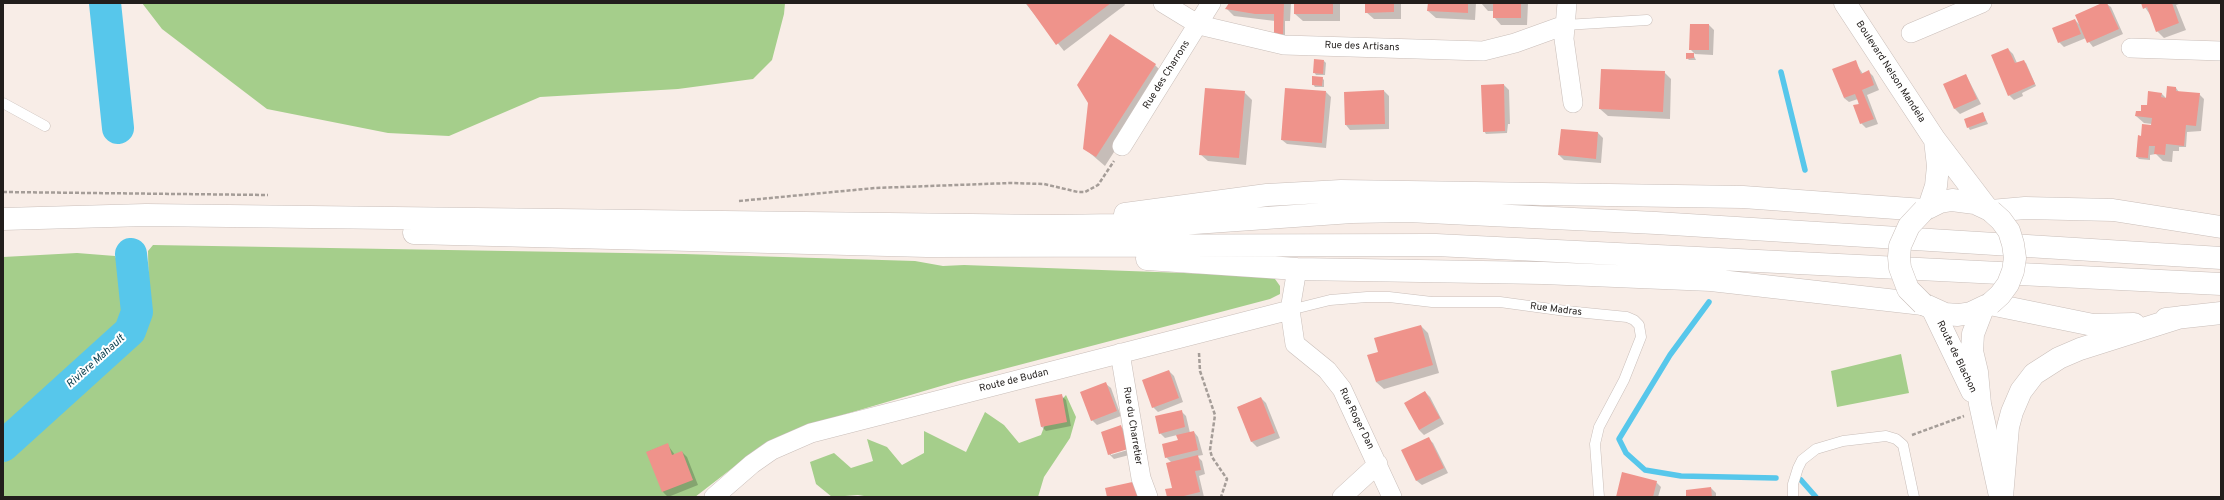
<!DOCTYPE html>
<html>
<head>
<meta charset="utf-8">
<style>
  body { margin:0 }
  #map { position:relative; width:2224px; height:500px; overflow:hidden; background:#f8ede7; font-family:Overpass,sans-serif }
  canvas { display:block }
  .frame { position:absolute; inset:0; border:4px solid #221e1c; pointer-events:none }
</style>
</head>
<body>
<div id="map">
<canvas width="2224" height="500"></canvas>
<div class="frame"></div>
</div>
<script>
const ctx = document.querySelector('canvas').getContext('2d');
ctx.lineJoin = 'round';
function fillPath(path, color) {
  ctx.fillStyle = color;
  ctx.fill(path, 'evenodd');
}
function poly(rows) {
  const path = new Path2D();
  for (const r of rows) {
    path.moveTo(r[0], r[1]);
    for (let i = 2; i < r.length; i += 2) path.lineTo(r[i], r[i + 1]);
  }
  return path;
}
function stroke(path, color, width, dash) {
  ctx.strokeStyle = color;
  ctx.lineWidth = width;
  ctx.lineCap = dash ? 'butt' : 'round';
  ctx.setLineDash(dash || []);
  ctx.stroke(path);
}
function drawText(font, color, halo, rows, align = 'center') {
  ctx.font = font + ' Overpass,sans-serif';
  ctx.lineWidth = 4;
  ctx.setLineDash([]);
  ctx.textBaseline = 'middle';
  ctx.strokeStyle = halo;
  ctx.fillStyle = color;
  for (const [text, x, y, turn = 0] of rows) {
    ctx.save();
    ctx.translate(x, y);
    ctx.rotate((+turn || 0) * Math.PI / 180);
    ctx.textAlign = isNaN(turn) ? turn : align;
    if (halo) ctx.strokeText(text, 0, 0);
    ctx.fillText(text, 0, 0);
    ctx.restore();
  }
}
fillPath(poly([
  [142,3,785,3,784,14,772,60,753,79,678,89,540,97,449,136,388,133,267,109,162,29],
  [153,245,684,254,915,261,943,266,964,265,1267,276,1275,279,1280,286,1280,294,1270,299,958,381,802,427,761,446,695,497,3,497,3,463,131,346,144,329,149,303,148,251],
  [77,253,115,256,121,270,123,315,112,335,81,366,3,433,3,257],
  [1901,354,1909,393,1837,407,1831,371],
  [1066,395,1076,417,1070,438,1044,477,1038,497,870,497,858,495,832,497,816,484,810,462,834,453,851,468,873,461,867,439,887,447,902,465,924,453,924,431,966,452,985,412,1004,425,1019,443,1041,435,1049,414]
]), '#a5ce8b');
fillPath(poly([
  [1028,3,1124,3,1125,5,1064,51,1026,4],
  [1230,3,1291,3,1290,21,1285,21,1285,36,1277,36,1275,21,1234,16,1227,9],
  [1295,3,1340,3,1340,21,1303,21,1295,14],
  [1366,3,1401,3,1401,19,1374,19,1366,12],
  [1429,3,1476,3,1475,20,1436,18,1428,11],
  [1481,3,1528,3,1527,25,1501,25,1494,17,1494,11,1488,11],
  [2105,3,2111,7,2123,34,2093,47,2086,38,2064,47,2059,42,2075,20,2081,26],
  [2142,3,2182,3,2176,5,2186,30,2164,38,2157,31,2151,16],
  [1691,25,1709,25,1714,30,1713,55,1695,54,1690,49],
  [2008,49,2013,54,2017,63,2023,61,2026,63,2036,86,2022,93,2023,96,2014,100,2009,95],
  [1693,54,1696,60,1689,60,1687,58],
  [1324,61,1326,63,1325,75,1316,75,1314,72],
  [1855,62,1863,74,1868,71,1873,76,1879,90,1867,95,1878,124,1866,128,1861,123,1858,99,1849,102,1844,98],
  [1155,65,1164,74,1105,166,1084,148],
  [1664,72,1671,79,1670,119,1608,116,1600,109],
  [1966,75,1981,104,1960,114,1955,109,1944,85],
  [1322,78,1324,80,1324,87,1315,87,1313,84],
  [1504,85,1509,90,1510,124,1508,124,1507,133,1486,134,1484,131],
  [2176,88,2179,92,2199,94,2204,99,2201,131,2187,132,2186,147,2179,147,2179,151,2173,151,2172,162,2163,161,2156,154,2150,155,2150,160,2139,159,2137,157,2142,137,2152,124,2144,123,2136,116,2161,93,2167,99],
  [1384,91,1389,96,1389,129,1350,130,1346,125],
  [1244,92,1252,100,1246,165,1208,161,1200,154],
  [1326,92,1331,97,1326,148,1287,144,1282,140],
  [1983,113,1988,124,1970,130,1968,127],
  [1562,130,1598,133,1603,138,1601,163,1564,160,1559,155],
  [1421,326,1428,333,1439,373,1384,389,1376,382,1379,352],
  [1169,371,1174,376,1183,402,1158,412,1153,407],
  [1106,384,1111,388,1121,416,1097,425,1092,420],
  [1425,392,1430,397,1444,424,1424,435,1419,430],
  [1061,395,1066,400,1071,426,1046,431,1041,426],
  [1261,398,1266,403,1280,438,1257,447,1252,442,1238,407],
  [1181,411,1186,416,1190,433,1194,432,1198,437,1203,455,1197,456,1202,461,1205,474,1199,476,1204,497,1168,497,1173,489,1171,462,1166,457,1179,441,1177,435,1165,438,1160,433],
  [1121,427,1126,431,1131,447,1111,453,1111,455,1131,449,1133,454,1114,459,1109,454],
  [1428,438,1433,443,1448,473,1422,485,1417,481,1403,451],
  [667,444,675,455,682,452,687,457,698,485,668,497,663,492,647,452],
  [1656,482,1661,487,1658,497,1617,497],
  [1711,488,1716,493,1716,497,1687,497]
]), '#0003');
stroke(poly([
  [1781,72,1805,170],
  [1709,302,1670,355,1619,439,1626,453,1645,470,1681,476,1776,478],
  [1801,480,1816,497]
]), '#57c7eb', 5.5);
stroke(poly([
  [105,3,118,128],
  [3,446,130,331,137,312,131,254]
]), '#57c7eb', 32);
fillPath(poly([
  [1026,3,1111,3,1056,45],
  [1229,3,1284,3,1283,34,1274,34,1274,14,1255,14,1225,9],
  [1294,3,1333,3,1333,14,1294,14],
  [1365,3,1394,3,1394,12,1365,13],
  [1428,3,1468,3,1468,13,1427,11],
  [1486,3,1521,3,1521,18,1493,18,1493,4],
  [2102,3,2107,3,2119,29,2087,43,2075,15],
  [2141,3,2172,3,2179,23,2156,32,2147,7,2143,9],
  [2075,19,2081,34,2058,43,2052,28],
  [1690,24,1709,24,1709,50,1689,50],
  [1110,34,1156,64,1096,157,1083,149,1088,103,1077,85],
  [2008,48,2015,63,2024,60,2035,84,2008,96,1991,55],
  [1686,53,1694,53,1694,58,1686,59],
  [1314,59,1324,60,1323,74,1313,73],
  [1856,60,1861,74,1869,70,1874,85,1862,90,1874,119,1860,124,1853,105,1859,104,1855,94,1844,98,1832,69],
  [1601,69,1665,71,1663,112,1599,109],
  [1966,74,1977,99,1954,109,1943,84],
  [1312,76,1323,77,1322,86,1312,85],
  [1504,84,1505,131,1483,132,1481,85],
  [2167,86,2176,87,2176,91,2200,93,2196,126,2186,125,2184,146,2166,144,2165,155,2154,154,2155,146,2149,146,2148,158,2136,157,2138,135,2141,136,2142,124,2151,125,2152,118,2135,116,2136,111,2141,111,2141,105,2147,105,2148,91,2162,93,2161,97,2166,98],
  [1205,88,1245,91,1239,158,1199,155],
  [1285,88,1326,91,1322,143,1281,140],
  [1384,90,1385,124,1345,125,1344,92],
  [1983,112,1986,121,1967,128,1964,119],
  [1561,129,1598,132,1596,159,1558,155],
  [1421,325,1433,365,1376,382,1367,355,1378,352,1374,338],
  [1169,370,1179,398,1152,408,1142,380],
  [1106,382,1117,411,1091,421,1080,392],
  [1425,391,1440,418,1419,430,1404,403],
  [1062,394,1067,422,1041,427,1035,399],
  [1261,397,1275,433,1251,442,1237,407],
  [1182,410,1185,427,1159,434,1155,416],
  [1121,425,1128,449,1108,455,1101,432],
  [1194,431,1198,450,1165,458,1162,444,1178,440,1176,435],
  [1429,437,1444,468,1416,481,1401,450],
  [668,443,672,455,682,451,693,480,662,492,646,452],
  [1198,455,1201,470,1195,471,1200,492,1180,497,1167,497,1165,489,1172,488,1166,463],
  [1622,472,1657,481,1653,497,1616,497],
  [1137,481,1140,497,1107,497,1105,488],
  [1711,487,1712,497,1686,497,1686,490]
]), '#ef938b');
const service = poly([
  [1565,25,1647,20],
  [3,103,45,126],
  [1290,310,1330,300,1367,297,1389,297,1432,302,1500,302,1566,311,1627,317,1634,320,1639,325,1641,337,1624,380,1599,427,1595,444,1599,497],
  [1793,497,1793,484,1798,468,1802,460,1816,449,1843,441,1886,436,1896,439,1903,445,1914,497]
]);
const minor = poly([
  [1163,3,1199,25,1284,45,1483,51,1515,43,1565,25],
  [1567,3,1564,39,1573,103],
  [1911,33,1982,3],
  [2131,48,2221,51],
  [1122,146,1211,3],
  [1297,269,1290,310,1295,344,1327,370,1342,389,1392,497],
  [1120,353,1141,478,1148,497],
  [714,497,752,464,772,450,811,433,1290,310],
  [1342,497,1378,464]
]);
const tertiary = poly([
  [1983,308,1973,334,1972,351,1977,372,1980,404,2000,496],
  [1933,310,1972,391]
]);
const primary = poly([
  [1845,3,1935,140,1986,207],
  [1929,207,1936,186,1938,166,1935,140],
  [1924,210,1940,202,1952,200,1975,203,1990,210],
  [1923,304,1945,314,1958,315,1971,313,1990,304]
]);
const trunk = poly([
  [1991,211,2025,208,2113,210,2221,227],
  [1125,214,1267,195,1341,191,1743,197,1924,210],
  [3,219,146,215,1053,226,1180,224,1352,212,1408,211,1656,223,2221,258],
  [414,233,927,246,1436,245,2221,284],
  [1147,259,1297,269,1543,273,1711,280,1923,304],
  [1990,304,2093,325,2134,324],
  [2166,319,2221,313],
  [2002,497,2008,427,2012,412,2021,391,2034,374,2059,358,2080,349,2181,317]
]);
stroke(service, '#c9beb9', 11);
stroke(minor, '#c9beb9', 20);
stroke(tertiary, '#c9beb9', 23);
stroke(primary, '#c9beb9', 23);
stroke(trunk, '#c9beb9', 23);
stroke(poly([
  [3,192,268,195],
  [739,201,875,188,1011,183,1044,184,1078,192,1085,192,1098,185,1114,161],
  [1199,353,1200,371,1215,415,1210,450,1212,457,1227,479,1221,497],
  [1912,435,1964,416]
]), '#a59d98', 2.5, [4, 2]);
stroke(service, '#fff', 10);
stroke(minor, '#fff', 19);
stroke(tertiary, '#fff', 22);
stroke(primary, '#fff', 22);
stroke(trunk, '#fff', 22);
const primaryBridge = poly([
  [1923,304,1908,289,1900,268,1899,257,1900,246,1909,226,1924,210],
  [1990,304,2000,295,2008,284,2013,271,2015,258,2013,244,2009,231,2001,220,1991,211]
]);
stroke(primaryBridge, '#c9beb9', 23, []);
stroke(primaryBridge, '#fff', 22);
drawText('10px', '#221e1c', '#fff', [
  ["Rue des Artisans",1362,47,2],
  ["Boulevard Nelson Mandela",1890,72,57],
  ["Rue des Charrons",1167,75,-58],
  ["Rue Madras",1556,310,7],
  ["Route de Blachon",1956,357,64],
  ["Route de Budan",1014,381,-14],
  ["Rue Roger Dan",1356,419,64],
  ["Rue du Charretier",1132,426,81]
]);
drawText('italic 11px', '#073c4b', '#fff', [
  ["Rivière Mahault",96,362,-42]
]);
</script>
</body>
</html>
